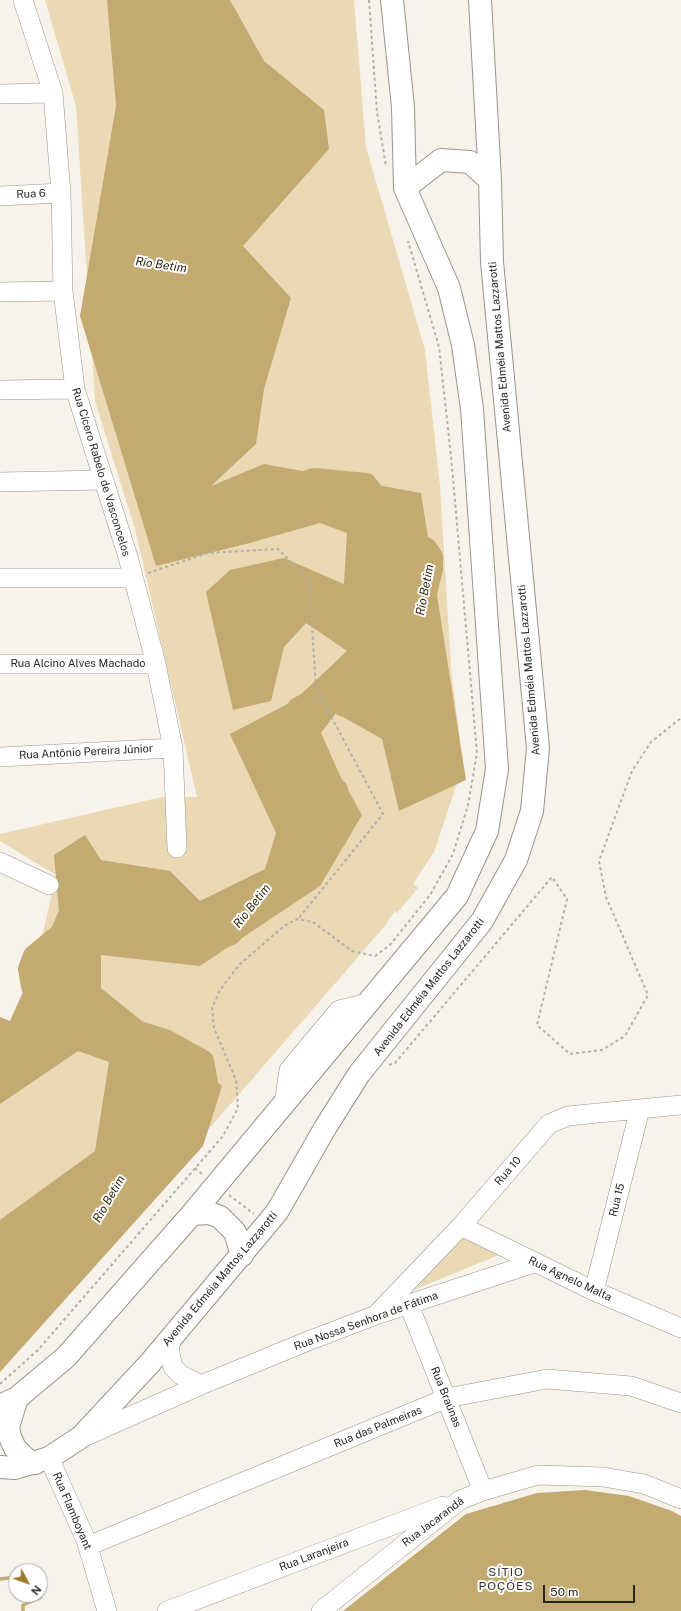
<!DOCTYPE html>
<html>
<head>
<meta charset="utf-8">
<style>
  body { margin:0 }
  #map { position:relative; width:681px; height:1611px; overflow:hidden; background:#f7f3eb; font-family:"Public Sans",sans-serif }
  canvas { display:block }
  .north { position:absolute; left:8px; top:1563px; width:40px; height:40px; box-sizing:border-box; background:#fff; border:1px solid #a9a8a7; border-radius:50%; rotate:131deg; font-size:11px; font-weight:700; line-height:16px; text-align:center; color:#272623 }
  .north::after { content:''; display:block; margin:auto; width:14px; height:18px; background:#9b7a25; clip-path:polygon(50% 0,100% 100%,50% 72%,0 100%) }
  .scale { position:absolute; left:543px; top:1585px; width:92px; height:18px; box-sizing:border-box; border:2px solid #272623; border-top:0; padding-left:5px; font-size:12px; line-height:14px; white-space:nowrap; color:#272623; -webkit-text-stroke:3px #fff; paint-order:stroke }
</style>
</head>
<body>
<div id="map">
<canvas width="681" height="1611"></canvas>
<div class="north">N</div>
<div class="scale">50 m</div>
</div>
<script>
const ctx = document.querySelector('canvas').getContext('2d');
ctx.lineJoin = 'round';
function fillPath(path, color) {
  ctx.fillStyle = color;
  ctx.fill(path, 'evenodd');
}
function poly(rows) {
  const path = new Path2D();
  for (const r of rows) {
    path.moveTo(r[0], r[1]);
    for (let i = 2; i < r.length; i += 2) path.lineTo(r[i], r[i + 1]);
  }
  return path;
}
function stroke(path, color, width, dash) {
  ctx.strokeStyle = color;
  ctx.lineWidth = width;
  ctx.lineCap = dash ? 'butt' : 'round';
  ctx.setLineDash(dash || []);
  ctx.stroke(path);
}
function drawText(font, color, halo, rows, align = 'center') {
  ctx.font = font + ' "Public Sans",sans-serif';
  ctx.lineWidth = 4;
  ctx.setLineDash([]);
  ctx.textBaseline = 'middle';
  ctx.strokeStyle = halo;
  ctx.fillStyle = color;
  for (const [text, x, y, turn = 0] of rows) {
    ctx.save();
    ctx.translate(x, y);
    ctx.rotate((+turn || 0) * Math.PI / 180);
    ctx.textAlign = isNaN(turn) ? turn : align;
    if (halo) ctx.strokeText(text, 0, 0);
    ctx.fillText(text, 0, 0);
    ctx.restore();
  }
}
fillPath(poly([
  [45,0,354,0,366,147,425,350,440,486,451,668,463,765,434,852,413,884,418,888,397,913,395,911,384,927,40,1324,0,1352,0,1037,37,1015,41,942,56,875,0,841,0,834,162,797,197,797,135,529,95,401,76,106],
  [463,1233,501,1254,416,1289]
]), '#ead9b4');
fillPath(poly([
  [107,0,230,0,264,61,324,110,329,149,243,246,291,298,264,389,256,444,211,486,264,464,421,493,466,780,399,811,382,739,336,713,318,737,362,815,320,886,200,966,101,955,101,988,222,1086,203,1146,0,1372,0,1220,95,1151,109,1062,78,1051,0,1104,0,1017,10,1021,59,911,54,855,85,835,101,860,170,871,200,901,265,869,276,833,230,734,295,700,347,651,306,623,284,647,271,701,233,710,206,592,230,570,284,558,344,584,347,533,320,523,246,544,156,566,80,316,116,106],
  [585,1490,629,1496,672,1511,681,1516,681,1611,343,1611,466,1514,537,1493]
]), '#c3aa71');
stroke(poly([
  [0,1579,16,1577],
  [23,1611,23,1605,40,1598,40,1593]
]), '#c4ab71', 3.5);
stroke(poly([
  [0,1332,4,1334,29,1316,43,1299,61,1271,66,1272,80,1242,85,1234,90,1231,122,1180,141,1129,172,1095,192,1094,200,1091,207,1083,203,1061,165,1040,106,1022,96,1012,87,1014,32,986,29,969,34,956,92,908,123,896,158,891,161,901,187,930,197,938,208,944,231,934,274,880,306,859,321,856,336,838,343,824,344,815,337,790,333,787,298,708,306,704,325,703,335,699,344,706,356,704,364,688,380,671,401,673,408,692,416,694,428,680,424,662,419,621,432,569,432,557,426,548,415,545,382,561,368,561,360,549,361,532,374,494,366,484,314,479,307,481,277,497,268,496,260,492,248,504,228,509,212,511,183,508,175,501,168,491,174,480,184,468,188,458,185,448,186,436,189,422,195,413,206,400,219,393,244,391,249,383,247,373,238,359,232,346,246,298,237,271,221,264,193,270,158,262,134,263,123,256,119,246,132,210,136,192,137,152,140,135,150,124,159,119,172,119,187,124,195,133,201,152,216,178,226,193,235,201,254,197,274,189,286,179,293,155,288,139,278,121,257,92,216,52,209,32,204,0]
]), '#c4ab71', 22);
const minor = poly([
  [23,0,53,93,61,193,63,291,75,389,128,557,156,664,173,748,177,848],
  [0,94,53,93],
  [0,196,61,193],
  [0,292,63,291],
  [0,390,75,389],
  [0,482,103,480],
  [0,578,133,578],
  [0,664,156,664],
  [0,757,173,748],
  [0,862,49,885],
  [284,1104,289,1070,339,1010,368,1003],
  [461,1226,594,1291,681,1328],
  [594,1291,640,1109],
  [409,1305,483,1491],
  [377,1314,461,1226,549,1124,568,1116,681,1105],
  [170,1340,170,1354,173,1367,181,1375,201,1385],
  [81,1438,201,1385,308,1341,376,1315,534,1263],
  [49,1458,86,1540,107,1611],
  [88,1546,447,1398,547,1379,631,1386,681,1403],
  [167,1611,443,1506],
  [321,1611,460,1500,483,1491,538,1475,603,1477,644,1484,681,1499]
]);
const major = poly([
  [405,188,441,160,470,162,490,180],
  [192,1214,209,1213,220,1217,235,1232,242,1255],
  [17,1398,8,1427,10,1437,15,1448,30,1463,35,1463],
  [0,1406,17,1398,66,1357,192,1214,457,896,487,831,497,769,472,409,463,345,449,288,405,188,403,107,392,0],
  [0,1467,15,1468,49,1458,81,1437,150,1363,277,1212,325,1128,359,1074,482,921,516,860,532,811,538,748,492,262,490,180,480,0]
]);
stroke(minor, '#98948c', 20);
stroke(major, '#98948c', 24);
stroke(poly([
  [369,0,377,112,386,166],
  [148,573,208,553,278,549,309,580,316,688,383,814,298,919],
  [389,1065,395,1063,552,877,567,899,537,1025,570,1054,602,1050,625,1036,648,995,606,897,599,861,632,771,651,742,681,718],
  [195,1168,203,1175],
  [229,1195,254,1214],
  [0,1384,38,1350,223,1136,238,1108,236,1080,214,1028,212,1008,220,990,239,965,284,926,297,919,313,922,352,951,375,956,390,945,430,895,453,854,468,805,477,753,451,456,439,347,408,241]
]), '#b2afa9', 2, [3, 3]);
stroke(minor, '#fff', 19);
stroke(major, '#fff', 22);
drawText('11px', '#272623', '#fff', [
  ["Rua 6",31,194,-2],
  ["Avenida Edméia Mattos Lazzarotti",500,347,-95],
  ["Rua Cícero Rabelo de Vasconcelos",101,472,73],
  ["Rua Alcino Alves Machado",78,664],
  ["Avenida Edméia Mattos Lazzarotti",529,670,-95],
  ["Rua Antônio Pereira Júnior",86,752,-3],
  ["Avenida Edméia Mattos Lazzarotti",429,987,-52],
  ["Rua 10",508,1171,-49],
  ["Rua 15",617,1200,-76],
  ["Avenida Edméia Mattos Lazzarotti",220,1279,-50],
  ["Rua Agnelo Malta",570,1279,25],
  ["Rua Nossa Senhora de Fátima",366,1321,-20],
  ["Rua Braúnas",446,1397,68],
  ["Rua das Palmeiras",378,1427,-22],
  ["Rua Flamboyant",72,1511,67],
  ["Rua Jacarandá",433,1522,-37],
  ["Rua Laranjeira",314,1555,-21]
]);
drawText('italic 12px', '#32270c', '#fff', [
  ["Rio Betim",161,265,8],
  ["Rio Betim",425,590,-79],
  ["Rio Betim",252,906,-52],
  ["Rio Betim",109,1199,-60]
]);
ctx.letterSpacing = '1px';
drawText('12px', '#3b3832', '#fff', [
  ["SÍTIO",506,1572],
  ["POÇÕES",506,1586]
]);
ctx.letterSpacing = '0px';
</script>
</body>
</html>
